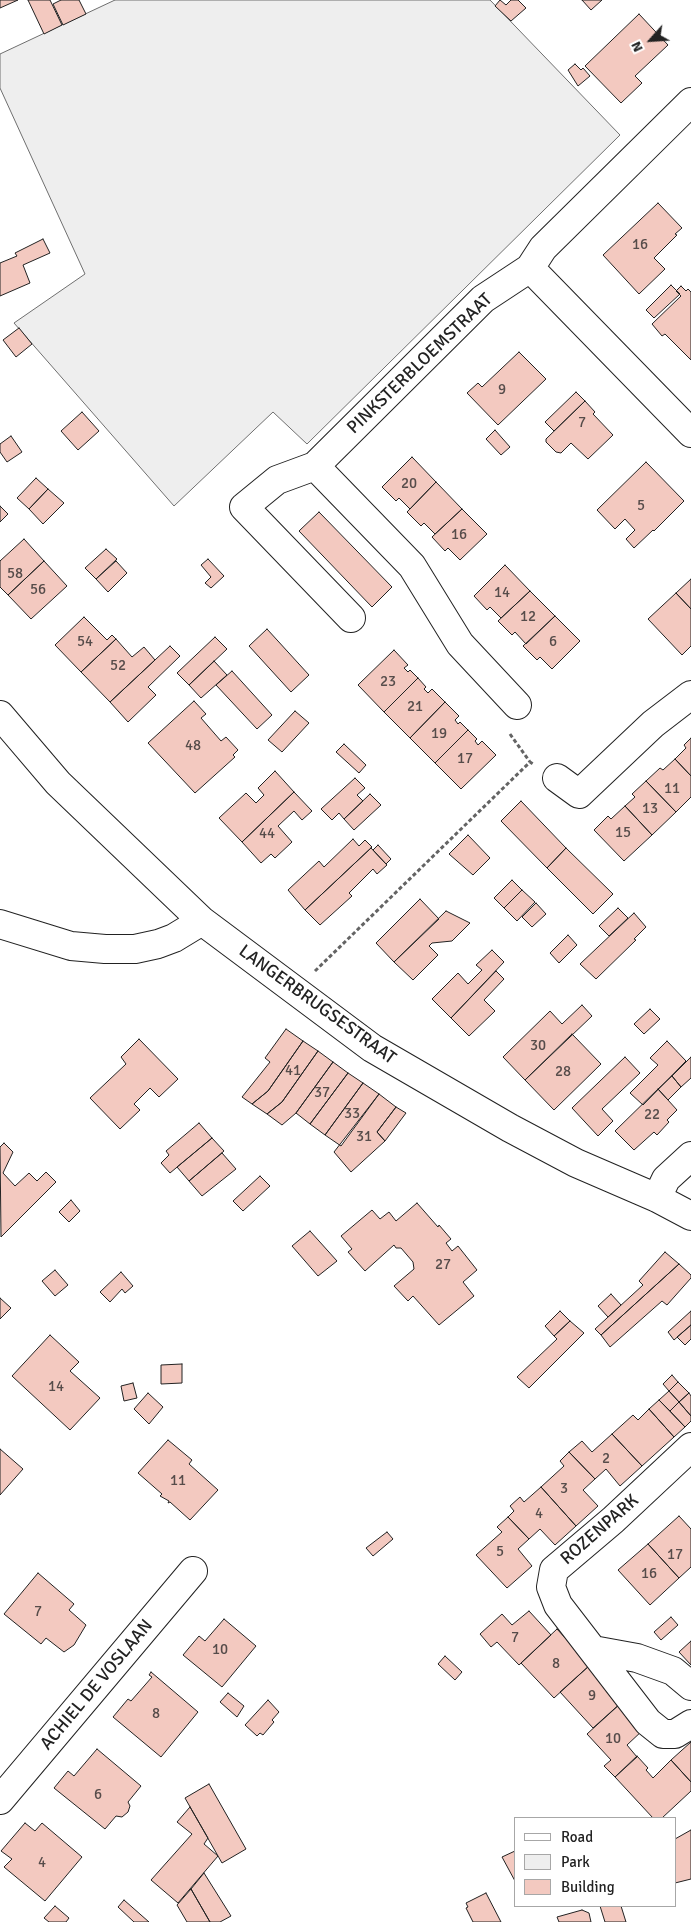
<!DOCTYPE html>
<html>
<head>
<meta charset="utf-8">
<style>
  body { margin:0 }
  #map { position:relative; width:691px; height:1922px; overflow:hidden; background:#fff; font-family:Signika,sans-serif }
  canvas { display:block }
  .legend { position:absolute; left:514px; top:1817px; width:162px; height:90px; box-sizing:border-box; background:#fff; border:1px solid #a7a7a7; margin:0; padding:6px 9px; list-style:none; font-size:15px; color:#222 }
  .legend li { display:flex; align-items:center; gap:10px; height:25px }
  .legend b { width:25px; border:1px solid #a7a7a7 }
  .north { position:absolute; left:626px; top:15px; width:50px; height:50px; -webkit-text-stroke:4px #fff; paint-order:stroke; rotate:244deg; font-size:14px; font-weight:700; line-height:20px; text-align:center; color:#222 }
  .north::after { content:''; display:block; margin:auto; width:18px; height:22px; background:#222; clip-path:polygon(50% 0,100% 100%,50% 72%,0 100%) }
</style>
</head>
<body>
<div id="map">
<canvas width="691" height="1922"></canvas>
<ul class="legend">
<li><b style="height:6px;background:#fff"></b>Road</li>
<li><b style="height:14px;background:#eee"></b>Park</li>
<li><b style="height:14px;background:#f3c9c0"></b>Building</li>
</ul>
<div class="north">N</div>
</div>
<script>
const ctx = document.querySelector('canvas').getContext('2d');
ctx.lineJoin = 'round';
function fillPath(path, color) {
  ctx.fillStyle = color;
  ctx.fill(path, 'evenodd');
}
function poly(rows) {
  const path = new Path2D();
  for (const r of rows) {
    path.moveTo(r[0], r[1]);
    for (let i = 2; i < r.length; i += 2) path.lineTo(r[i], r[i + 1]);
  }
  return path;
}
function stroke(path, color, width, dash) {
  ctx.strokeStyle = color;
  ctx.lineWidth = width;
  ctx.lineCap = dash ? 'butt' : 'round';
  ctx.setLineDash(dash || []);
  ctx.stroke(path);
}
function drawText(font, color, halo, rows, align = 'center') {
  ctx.font = font + ' Signika,sans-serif';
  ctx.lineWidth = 4;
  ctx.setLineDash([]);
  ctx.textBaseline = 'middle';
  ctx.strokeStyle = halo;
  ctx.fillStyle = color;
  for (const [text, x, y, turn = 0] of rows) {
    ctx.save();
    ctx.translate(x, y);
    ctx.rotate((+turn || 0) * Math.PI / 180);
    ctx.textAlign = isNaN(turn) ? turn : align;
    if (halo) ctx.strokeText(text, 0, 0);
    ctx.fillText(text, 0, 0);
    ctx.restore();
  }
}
const green = poly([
  [115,0,490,0,620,135,307,444,273,412,174,506,14,323,85,274,0,88,0,54,115,0]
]);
fillPath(green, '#eee');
stroke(green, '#6f6f6f', 1);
const building = poly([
  [0,0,18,0,0,8,0,0],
  [28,0,50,0,62,25,44,34,28,0],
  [61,0,79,0,86,14,63,25,53,4,61,0],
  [500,0,506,5,511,0,518,0,526,8,511,21,495,6,500,0],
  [582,0,602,0,591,10,582,0],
  [639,14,668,45,635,76,642,83,621,103,585,66,639,14],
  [575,64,581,70,583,68,590,76,578,86,568,70,575,64],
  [658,203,682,228,675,234,677,235,654,258,665,269,639,294,603,255,658,203],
  [43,239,50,253,23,265,30,283,0,296,0,263,17,256,15,253,43,239],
  [671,285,680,294,654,318,646,310,671,285],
  [681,286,686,291,688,289,691,292,691,360,665,334,662,336,652,324,681,296,676,291,681,286],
  [19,328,32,344,16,357,3,340,19,328],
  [519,352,546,379,498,425,467,393,478,383,482,387,519,352],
  [576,392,585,401,554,431,545,422,576,392],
  [585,401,595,412,593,414,613,435,588,459,571,443,561,453,556,452,546,442,546,439,585,401],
  [82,412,99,431,78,450,61,431,82,412],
  [495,430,510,447,501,455,486,439,495,430],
  [11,436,22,452,7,462,0,452,0,444,11,436],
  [412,457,436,482,410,509,399,498,396,501,382,487,412,457],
  [646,462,684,501,654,531,653,530,634,548,626,539,635,530,625,519,615,529,597,510,646,462],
  [36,478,48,489,29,509,17,498,36,478],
  [436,482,462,509,435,534,424,523,421,526,407,512,436,482],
  [48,489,64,503,43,524,29,509,48,489],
  [0,506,8,514,0,522,0,506],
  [462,509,487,534,460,560,448,548,445,551,432,537,462,509],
  [319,512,392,587,372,607,299,531,319,512],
  [24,539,44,561,8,595,0,587,0,561,24,539],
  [106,549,117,559,96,579,85,568,106,549],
  [208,559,224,576,211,588,205,583,211,577,201,565,208,559],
  [44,561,67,586,31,619,8,595,44,561],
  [116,561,127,573,108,592,96,579,116,561],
  [505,565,530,591,501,618,490,607,487,610,474,596,505,565],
  [691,579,691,609,676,593,691,579],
  [530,591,555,616,526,644,515,632,512,635,498,621,530,591],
  [676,593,691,609,691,646,682,655,648,619,676,593],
  [555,616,580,641,552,669,540,657,537,660,523,646,555,616],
  [84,617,107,640,112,635,116,639,81,672,55,645,84,617],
  [267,629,309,675,291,692,249,646,267,629],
  [215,637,227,649,189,685,177,673,215,637],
  [116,639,132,657,144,647,155,660,110,702,81,672,116,639],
  [170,646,180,656,148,687,156,695,128,722,110,702,170,646],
  [394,650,408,665,404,668,408,672,410,670,418,678,384,712,358,685,394,650],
  [214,661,227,675,201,698,189,685,214,661],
  [232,671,272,715,257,729,216,685,232,671],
  [418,678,426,687,424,689,428,693,432,689,445,702,410,738,384,712,418,678],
  [194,701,206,714,201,718,221,741,226,737,238,750,233,755,235,757,195,793,148,743,194,701],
  [445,702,459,716,455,720,458,724,460,722,468,730,435,763,410,738,445,702],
  [295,711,309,723,282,752,268,740,295,711],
  [468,730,477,739,475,741,478,745,482,741,496,755,461,789,435,763,468,730],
  [691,738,691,776,675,759,686,748,684,745,691,738],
  [344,744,366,765,359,773,336,752,344,744],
  [675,759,691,776,691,797,676,812,646,781,660,768,663,770,675,759],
  [275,771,294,792,242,842,219,818,246,793,256,803,264,795,258,788,275,771],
  [355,778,365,788,357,795,363,801,344,819,339,813,332,820,321,809,355,778],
  [646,781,676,812,652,835,625,806,635,797,632,794,646,781],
  [294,792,312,811,302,820,294,811,278,826,292,842,275,858,271,854,261,863,242,842,294,792],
  [370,794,381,805,354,830,344,819,370,794],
  [521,801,566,848,547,868,501,821,521,801],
  [625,806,652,835,624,861,594,830,608,816,611,819,625,806],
  [468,835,490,858,473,875,449,854,468,835],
  [353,839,359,846,365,840,372,847,305,910,288,890,319,861,324,867,353,839],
  [378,845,391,859,386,864,373,850,378,845],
  [371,848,387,865,377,874,373,869,349,893,352,896,320,925,305,910,371,848],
  [566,848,613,894,593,914,547,868,566,848],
  [512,880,522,890,504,908,494,898,512,880],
  [522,890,535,902,517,921,504,908,522,890],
  [420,899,439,919,394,962,376,943,420,899],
  [536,903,546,914,532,927,522,917,536,903],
  [618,908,628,918,609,936,599,926,618,908],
  [446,911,470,923,452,941,432,943,429,946,438,955,413,980,394,962,446,911],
  [634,913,646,927,634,939,636,940,596,979,580,964,634,913],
  [568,935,577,945,559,963,550,953,568,935],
  [492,950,504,962,451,1018,432,999,458,973,468,984,482,970,476,965,492,950],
  [496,971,504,979,484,1000,495,1011,469,1036,451,1018,496,971],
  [582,1005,592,1016,525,1080,503,1057,550,1011,562,1024,582,1005],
  [650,1009,660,1019,644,1034,634,1024,650,1009],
  [286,1029,303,1041,268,1091,252,1104,242,1097,270,1062,265,1058,286,1029],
  [572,1034,601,1064,554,1110,525,1080,572,1034],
  [139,1039,178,1079,159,1097,150,1088,134,1104,140,1110,120,1129,90,1098,126,1064,121,1057,139,1039],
  [303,1041,318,1051,282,1102,267,1114,252,1104,268,1091,303,1041],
  [667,1041,686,1061,643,1105,630,1093,658,1065,650,1058,667,1041],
  [318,1051,333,1062,296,1113,282,1125,267,1114,282,1102,318,1051],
  [625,1057,640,1073,602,1109,613,1121,598,1136,572,1108,625,1057],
  [691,1057,691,1078,681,1087,672,1076,691,1057],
  [333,1062,348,1073,310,1124,296,1113,333,1062],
  [348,1073,363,1083,325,1135,310,1124,348,1073],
  [672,1076,681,1087,668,1100,658,1089,672,1076],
  [363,1083,379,1094,341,1146,325,1135,363,1083],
  [658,1089,677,1110,667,1120,669,1122,657,1135,654,1132,634,1150,615,1131,658,1089],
  [379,1094,396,1107,377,1132,385,1141,351,1172,334,1152,379,1094],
  [396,1107,406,1113,385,1141,377,1132,396,1107],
  [199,1123,212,1138,170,1173,161,1163,169,1155,166,1151,199,1123],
  [212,1138,224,1151,189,1181,177,1167,212,1138],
  [4,1143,13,1152,3,1173,15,1186,29,1173,37,1181,46,1172,56,1182,1,1237,0,1147,4,1143],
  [222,1153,236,1169,202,1196,189,1181,222,1153],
  [260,1176,270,1186,243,1211,233,1201,260,1176],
  [71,1200,80,1211,69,1222,59,1212,71,1200],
  [417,1203,438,1227,439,1225,451,1239,446,1243,452,1251,458,1246,477,1270,463,1282,474,1296,439,1325,413,1296,408,1301,394,1286,414,1269,413,1262,401,1248,396,1248,394,1245,365,1271,348,1252,352,1249,341,1236,372,1210,380,1219,389,1212,396,1221,417,1203],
  [310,1231,337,1261,318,1276,292,1246,310,1231],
  [665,1252,679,1264,601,1335,595,1329,643,1285,639,1281,665,1252],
  [679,1264,691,1275,691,1278,667,1305,662,1301,610,1347,601,1335,679,1264],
  [55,1270,68,1285,55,1296,42,1281,55,1270],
  [121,1272,133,1286,125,1293,122,1289,110,1302,100,1292,121,1272],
  [611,1294,621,1305,608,1317,598,1306,611,1294],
  [0,1298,11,1308,0,1319,0,1298],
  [560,1311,570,1321,554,1336,545,1326,560,1311],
  [691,1311,691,1325,674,1340,668,1332,691,1311],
  [570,1321,584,1333,529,1388,517,1377,557,1339,554,1336,570,1321],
  [691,1325,691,1339,685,1345,677,1337,691,1325],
  [50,1335,79,1362,70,1371,100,1398,70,1430,12,1376,50,1335],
  [182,1364,182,1383,161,1384,161,1365,182,1364],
  [672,1375,678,1382,669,1391,663,1384,672,1375],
  [678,1382,689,1393,679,1402,669,1391,678,1382],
  [133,1383,137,1398,124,1401,121,1386,133,1383],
  [669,1391,679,1402,670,1411,659,1400,669,1391],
  [148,1393,163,1407,149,1424,134,1409,148,1393],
  [689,1393,691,1396,691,1416,679,1402,689,1393],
  [659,1400,685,1427,674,1437,649,1409,659,1400],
  [679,1402,691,1416,691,1421,685,1427,670,1411,679,1402],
  [649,1409,674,1437,642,1466,612,1434,633,1415,638,1420,649,1409],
  [612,1434,642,1466,620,1486,606,1469,595,1479,569,1452,582,1441,592,1452,612,1434],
  [168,1440,192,1460,189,1464,218,1490,190,1520,170,1502,168,1503,169,1501,160,1496,162,1494,138,1473,168,1440],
  [0,1449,23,1469,0,1495,0,1449],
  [569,1452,595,1479,583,1490,598,1506,576,1526,541,1487,564,1466,560,1461,569,1452],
  [541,1487,576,1526,555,1545,540,1529,529,1539,508,1517,514,1511,510,1506,520,1497,524,1502,541,1487],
  [679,1516,691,1529,691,1567,679,1578,648,1544,679,1516],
  [508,1517,529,1539,518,1549,532,1566,507,1588,476,1555,502,1532,497,1527,508,1517],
  [387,1532,393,1539,373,1556,366,1548,387,1532],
  [648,1544,679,1578,650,1605,618,1570,648,1544],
  [38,1573,74,1604,69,1610,86,1625,74,1645,64,1652,46,1638,41,1644,4,1614,38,1573],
  [529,1611,551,1635,519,1665,497,1642,491,1647,480,1634,502,1614,512,1625,529,1611],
  [671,1617,678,1625,661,1640,654,1632,671,1617],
  [224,1619,256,1646,222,1687,183,1655,199,1636,205,1641,224,1619],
  [557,1629,590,1665,554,1698,521,1663,557,1629],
  [691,1641,691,1665,679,1652,691,1641],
  [445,1656,462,1672,455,1680,438,1664,445,1656],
  [590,1665,623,1701,593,1728,560,1692,590,1665],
  [151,1672,198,1712,161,1757,113,1717,128,1699,131,1701,152,1677,149,1675,151,1672],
  [228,1693,244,1706,237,1717,220,1702,228,1693],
  [268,1700,279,1712,272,1720,274,1722,263,1735,260,1733,257,1736,245,1725,268,1700],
  [620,1704,643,1730,627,1745,637,1757,615,1777,604,1766,611,1760,587,1734,620,1704],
  [691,1742,691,1782,671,1760,691,1742],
  [97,1749,141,1786,128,1802,130,1806,128,1812,122,1817,116,1816,105,1829,54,1788,68,1771,74,1776,97,1749],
  [637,1756,648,1768,646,1770,653,1778,671,1760,691,1782,691,1791,662,1818,653,1818,615,1777,637,1756],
  [209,1784,246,1849,222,1863,185,1798,209,1784],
  [190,1807,208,1838,204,1844,218,1856,178,1903,151,1880,192,1834,177,1822,190,1807],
  [25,1823,35,1831,42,1823,82,1857,45,1901,4,1867,12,1859,1,1851,25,1823],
  [691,1830,691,1879,675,1883,675,1839,691,1830],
  [515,1851,515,1881,502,1857,515,1851],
  [204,1873,231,1916,220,1922,210,1922,191,1889,204,1873],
  [191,1889,210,1922,187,1922,177,1905,191,1889],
  [486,1893,501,1922,473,1922,466,1908,468,1907,466,1903,486,1893],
  [124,1900,149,1922,134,1922,118,1907,124,1900],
  [55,1906,69,1918,66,1922,49,1922,44,1918,55,1906],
  [600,1906,621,1906,626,1922,605,1922,600,1906],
  [582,1910,589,1913,591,1922,559,1922,557,1917,582,1910]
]);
fillPath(building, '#f3c9c0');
stroke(building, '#222', 1);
const minor = poly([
  [691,102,543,248,530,268,691,433],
  [315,466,412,566,460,644,517,705],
  [351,618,244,507,277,480,315,466,483,299,530,268],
  [0,715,58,783,202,921,372,1048,510,1128,576,1163,657,1198,691,1216],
  [557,778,579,794,653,724,691,695],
  [0,924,71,946,105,949,135,949,158,944,174,938,202,921],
  [657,1198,666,1179,691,1156],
  [691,1447,613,1520,554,1570,551,1587,558,1605,648,1722,663,1734,675,1734,691,1724],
  [593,1650,637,1658,673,1671,691,1686],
  [0,1800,193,1571]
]);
stroke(minor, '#222', 30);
stroke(poly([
  [510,734,530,762],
  [315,971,530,762,533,764]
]), '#646464', 3, [4, 2.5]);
stroke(minor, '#fff', 28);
drawText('15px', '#564c4a', null, [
  ["16",640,245],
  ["9",502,390],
  ["7",582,423],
  ["20",409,484],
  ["5",641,506],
  ["16",459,535],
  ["58",15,574],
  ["56",38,590],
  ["14",502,593],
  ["12",528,617],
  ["54",85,642],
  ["6",553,642],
  ["52",118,666],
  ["23",388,682],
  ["21",415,707],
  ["19",439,734],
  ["48",193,746],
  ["17",465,759],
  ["11",672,789],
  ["13",650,809],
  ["15",623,833],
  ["44",267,834],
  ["30",538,1046],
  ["41",293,1071],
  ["28",563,1072],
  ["37",322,1093],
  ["33",352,1114],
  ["22",652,1115],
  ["31",364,1137],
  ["27",443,1265],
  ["14",56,1387],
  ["2",606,1459],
  ["11",178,1481],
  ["3",564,1489],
  ["4",539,1514],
  ["5",500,1552],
  ["17",675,1555],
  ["16",649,1574],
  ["7",38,1612],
  ["7",515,1638],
  ["10",220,1650],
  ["8",556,1664],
  ["9",592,1696],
  ["8",156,1714],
  ["10",613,1739],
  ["6",98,1795],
  ["4",42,1863]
]);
drawText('18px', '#222', '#fff', [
  ["PINKSTERBLOEMSTRAAT",420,364,-44],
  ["LANGERBRUGSESTRAAT",317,1005,36],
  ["ROZENPARK",600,1530,-41],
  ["ACHIEL DE VOSLAAN",97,1685,-50]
]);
</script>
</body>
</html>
